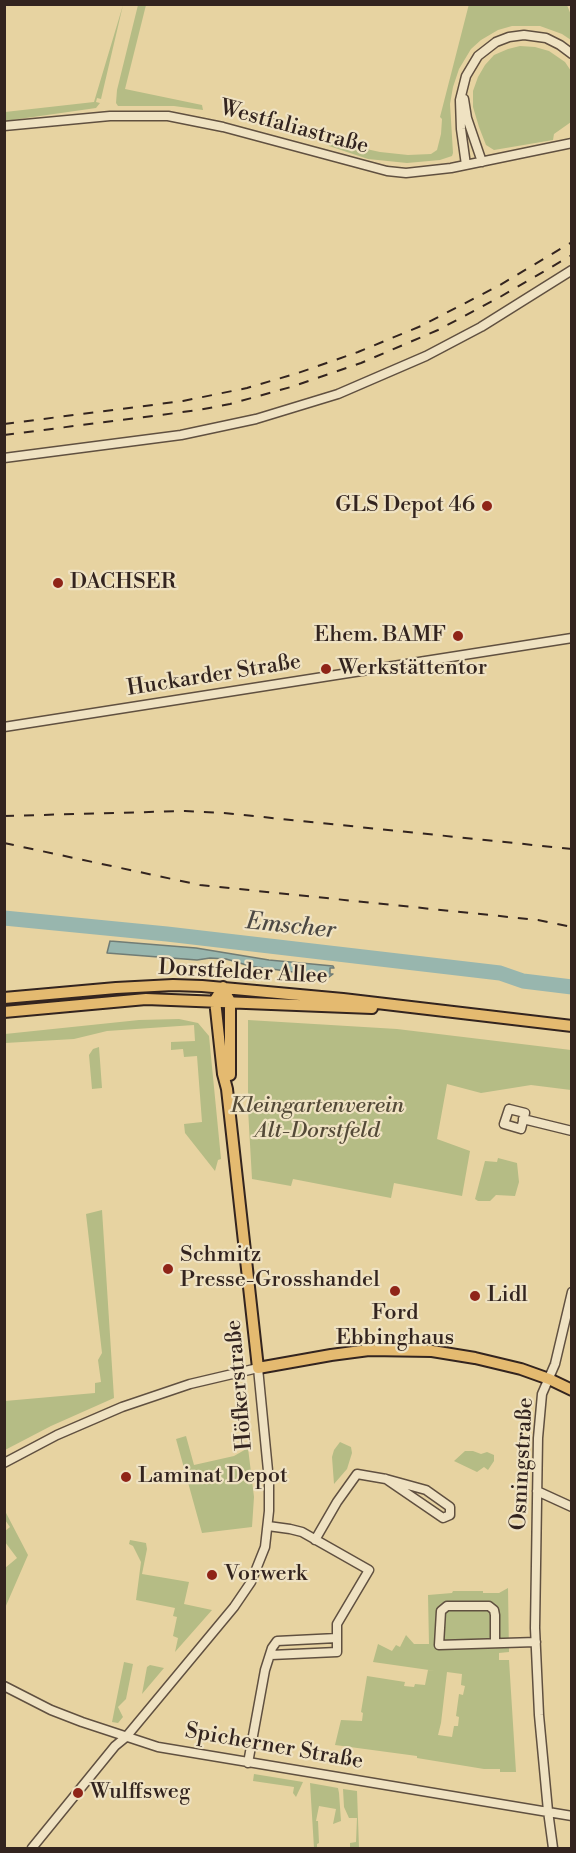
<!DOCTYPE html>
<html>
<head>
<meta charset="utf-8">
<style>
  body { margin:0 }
  #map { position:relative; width:576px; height:1853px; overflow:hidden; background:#e7d3a1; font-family:"Libre Bodoni",serif }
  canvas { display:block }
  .frame { position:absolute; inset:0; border:6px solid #33241f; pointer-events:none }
</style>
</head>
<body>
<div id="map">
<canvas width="576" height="1853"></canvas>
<div class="frame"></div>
</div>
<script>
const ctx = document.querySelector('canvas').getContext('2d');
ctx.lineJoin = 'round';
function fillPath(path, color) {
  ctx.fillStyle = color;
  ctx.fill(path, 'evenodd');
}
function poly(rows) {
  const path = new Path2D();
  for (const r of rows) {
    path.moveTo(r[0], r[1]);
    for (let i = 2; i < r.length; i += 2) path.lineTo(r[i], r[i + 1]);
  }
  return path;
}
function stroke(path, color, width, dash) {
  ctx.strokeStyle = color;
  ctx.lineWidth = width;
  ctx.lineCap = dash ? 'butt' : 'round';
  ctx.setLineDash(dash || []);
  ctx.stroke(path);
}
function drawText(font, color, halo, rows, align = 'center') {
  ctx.font = font + ' "Libre Bodoni",serif';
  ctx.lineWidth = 4.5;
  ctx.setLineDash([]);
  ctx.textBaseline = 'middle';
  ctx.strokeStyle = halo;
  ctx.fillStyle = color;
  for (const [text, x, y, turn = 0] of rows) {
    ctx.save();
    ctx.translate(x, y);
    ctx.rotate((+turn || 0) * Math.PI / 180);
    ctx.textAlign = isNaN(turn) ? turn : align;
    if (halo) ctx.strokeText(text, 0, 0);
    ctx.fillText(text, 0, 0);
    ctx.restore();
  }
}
fillPath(poly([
  [469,4,567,5,571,15,571,40,562,34,540,26,512,26,498,30,481,40,471,49,459,69,453,87,450,104,453,153,452,156,440,160,407,163,368,159,329,146,330,141,380,152,408,155,431,154,437,150,441,134,442,119,440,117],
  [123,5,101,99,97,98,96,102,100,103,96,108,5,121,5,112,94,102],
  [138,5,146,5,125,89,202,105,203,110,174,106,118,106,116,103,117,90],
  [520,46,535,47,549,51,565,62,571,71,571,122,554,134,553,140,494,150,486,145,479,127,473,107,473,91,478,77,485,65,494,55,508,49],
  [179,1019,198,1023,209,1036,221,1159,218,1160,215,1171,185,1133,184,1124,202,1122,197,1056,184,1057,183,1049,171,1050,171,1042,195,1041,194,1025,107,1031,74,1039,5,1043,5,1034,139,1020],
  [248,1020,397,1029,571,1050,571,1090,531,1085,481,1093,447,1084,437,1139,470,1151,462,1196,394,1183,391,1198,293,1179,291,1186,252,1179,248,1109],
  [99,1047,102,1088,92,1089,89,1055,93,1049],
  [498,1158,517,1163,519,1182,515,1196,496,1195,490,1201,478,1201,475,1199,485,1161,497,1162],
  [102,1210,114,1398,51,1426,5,1450,5,1401,95,1393,95,1383,101,1382,98,1360,102,1353,86,1214],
  [186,1436,194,1465,234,1456,248,1448,254,1497,252,1527,202,1533,176,1439],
  [340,1442,351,1447,352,1453,347,1469,334,1484,332,1457,334,1450],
  [465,1451,473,1451,481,1454,487,1452,494,1455,494,1461,488,1470,484,1467,477,1472,454,1461],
  [5,1511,28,1555,5,1608,5,1568,17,1558,5,1542,5,1531,10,1527,5,1520],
  [130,1540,146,1543,147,1549,142,1574,189,1582,184,1604,212,1610,175,1652,178,1638,173,1636,177,1617,173,1616,175,1608,136,1600,141,1562,133,1546,129,1544],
  [508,1588,509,1652,499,1653,499,1660,509,1660,516,1772,500,1772,500,1769,484,1769,417,1758,417,1756,335,1745,341,1720,362,1721,363,1713,361,1712,367,1676,405,1682,404,1686,414,1687,415,1684,425,1685,428,1670,436,1671,373,1662,378,1644,392,1651,396,1645,400,1647,406,1635,414,1644,429,1644,428,1595,452,1593,453,1591,483,1591,483,1593,499,1593],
  [447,1672,462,1674,461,1685,465,1686,463,1695,459,1694,456,1716,459,1717,458,1726,454,1726,452,1737,438,1735,441,1723],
  [124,1662,133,1664,126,1699,118,1707,123,1717,118,1723,112,1722],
  [150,1665,164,1668,142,1694,147,1667],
  [254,1774,303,1782,296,1797,293,1793,294,1787,253,1781],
  [310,1783,338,1788,339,1793,341,1821,333,1824,336,1809,319,1806,316,1821,318,1821,319,1843,317,1844,317,1848,314,1848],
  [343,1789,357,1791,359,1848,350,1848,350,1843,356,1842,357,1818,349,1818,344,1807]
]), '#b5bc85');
const water = poly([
  [110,941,196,948,269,960,333,966,334,968,330,968,330,974,333,974,329,977,250,966,226,959,210,958,197,960,107,953,110,941]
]);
fillPath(water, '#98b6ae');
stroke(water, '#707c75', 1.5);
stroke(poly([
  [4,918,167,934,500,973,523,981,572,987]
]), '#98b6ae', 15);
const minor = poly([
  [464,99,467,118,482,162],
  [4,126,110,116,168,116,223,127,387,171,406,173,451,168,572,143],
  [466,165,461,129,460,100,466,76,478,56,496,42,509,37,524,35,546,38,560,45,572,54],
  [4,458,181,435,256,419,338,394,426,356,481,327,572,270],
  [4,727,572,638],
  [509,1109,525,1113,521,1129,504,1124,509,1109],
  [523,1119,572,1131],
  [4,1463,57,1435,122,1407,190,1384,258,1368,269,1481,269,1511,265,1547,251,1582,234,1607,126,1737,115,1746,32,1848],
  [537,1491,572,1507],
  [268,1526,290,1529,302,1532,369,1570,337,1624,337,1652,271,1655],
  [315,1540,337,1502,357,1474,386,1479,426,1490,450,1507,450,1515,443,1518,386,1479],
  [495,1643,495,1615,494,1610,489,1606,447,1606,441,1611,439,1645,536,1642],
  [4,1686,51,1710,82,1722,158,1747,572,1816],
  [248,1763,265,1670,272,1648,277,1641,337,1638],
  [553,1848,548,1811,539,1715,535,1628,538,1438,542,1394,555,1364,572,1292]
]);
const major = poly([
  [223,987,215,1000,223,1074,227,1089,258,1368,331,1355,369,1350,432,1351,475,1358,521,1369,549,1379,572,1390],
  [227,996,230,1001,230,1075],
  [4,998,116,988,173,985,202,986,343,999,572,1026],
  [4,1012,146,999,372,1008]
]);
stroke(minor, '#605040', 11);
stroke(major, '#33241f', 14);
stroke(minor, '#efe2c2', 8);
stroke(major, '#e4ba70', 10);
stroke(poly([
  [570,4,572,7],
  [4,424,183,401,247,388,298,373,358,352,421,326,500,285,572,242],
  [4,435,199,410,230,404,291,387,361,363,438,330,500,297,572,255],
  [4,816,185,811,224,813,572,849],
  [4,843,200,885,538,920,572,927]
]), '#33241f', 2, [10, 10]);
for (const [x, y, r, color] of [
  [487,506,6,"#8f2418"],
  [58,583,6,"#8f2418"],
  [458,636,6,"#8f2418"],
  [326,669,6,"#8f2418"],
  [168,1269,6,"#8f2418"],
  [395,1291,6,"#8f2418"],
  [475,1296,6,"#8f2418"],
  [126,1477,6,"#8f2418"],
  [212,1575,6,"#8f2418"],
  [78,1793,6,"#8f2418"]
]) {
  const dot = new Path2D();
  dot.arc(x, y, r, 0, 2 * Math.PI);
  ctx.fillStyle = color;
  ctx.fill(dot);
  stroke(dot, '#efe2c2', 2);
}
drawText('22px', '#33241f', '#efe2c2', [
  ["Westfaliastraße",294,128,15],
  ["Huckarder Straße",214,676,-9],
  ["Dorstfelder Allee",243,973,3],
  ["Höfkerstraße",240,1385,-95],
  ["Osningstraße",523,1464,-87],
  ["Spicherner Straße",274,1747,10]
]);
drawText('22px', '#33241f', '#efe2c2', [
  ["GLS Depot 46",475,506,"right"],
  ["DACHSER",70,583],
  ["Ehem. BAMF",446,636,"right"],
  ["Werkstättentor",338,669],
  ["Schmitz",180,1256],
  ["Presse-Grosshandel",180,1281],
  ["Lidl",487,1296],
  ["Ford",395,1314,"center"],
  ["Ebbinghaus",395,1339,"center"],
  ["Laminat Depot",138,1477],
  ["Vorwerk",224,1575],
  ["Wulffsweg",90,1793]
], 'left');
drawText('italic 22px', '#544a38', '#efe2c2', [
  ["Kleingartenverein",317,1107],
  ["Alt-Dorstfeld",317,1132]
]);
drawText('italic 24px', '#4c4843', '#efe2c2', [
  ["Emscher",291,927,6]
]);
</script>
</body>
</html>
